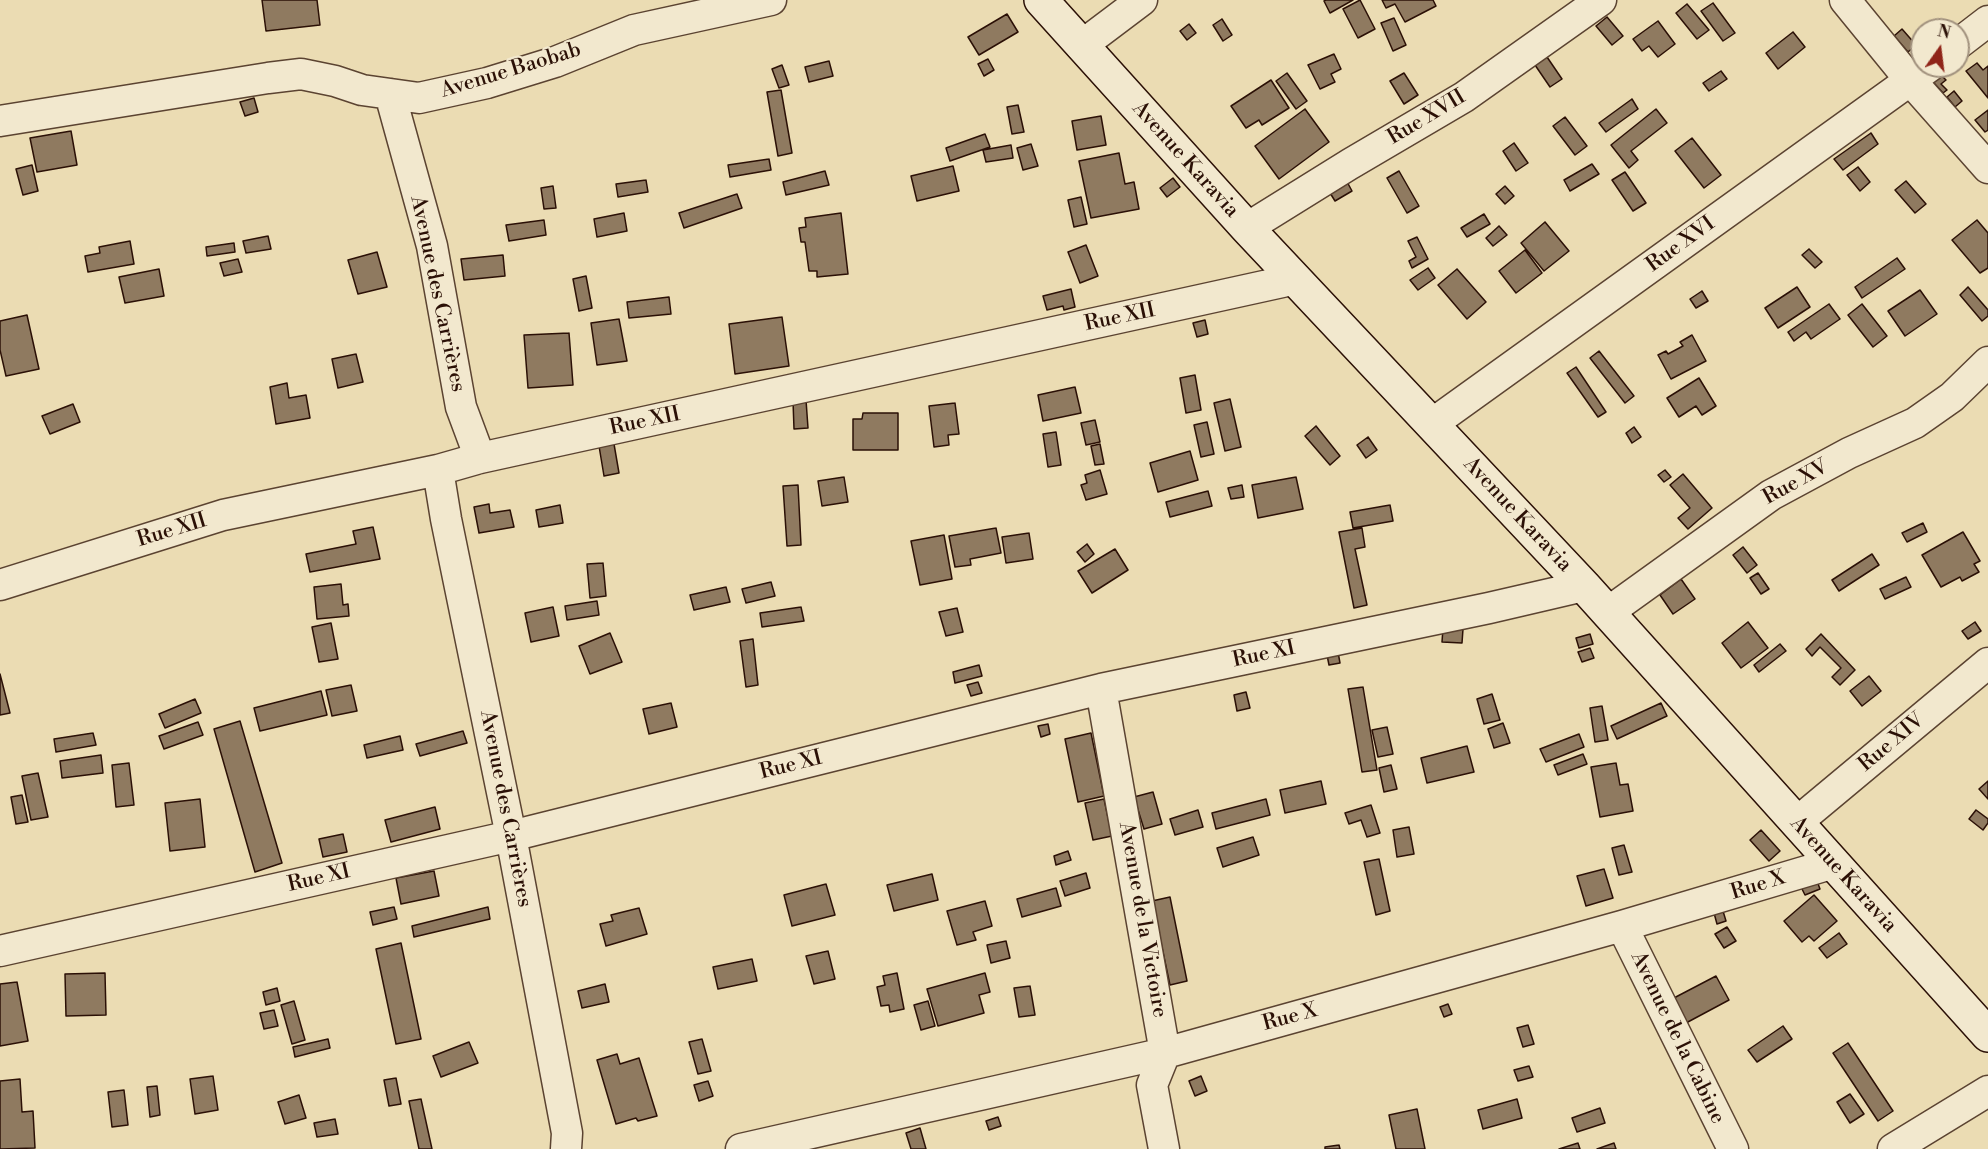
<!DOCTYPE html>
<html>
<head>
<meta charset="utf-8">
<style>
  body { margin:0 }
  #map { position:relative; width:1988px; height:1149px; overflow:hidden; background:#ebdcb3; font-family:"Libre Bodoni",serif }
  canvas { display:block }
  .north { position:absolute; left:1910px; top:18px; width:60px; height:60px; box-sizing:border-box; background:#f2e8ce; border:2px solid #a2927e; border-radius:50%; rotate:14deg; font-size:16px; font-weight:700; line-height:24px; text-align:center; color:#2b1006 }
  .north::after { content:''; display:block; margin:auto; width:21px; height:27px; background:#8f2418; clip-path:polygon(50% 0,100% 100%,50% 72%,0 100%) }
</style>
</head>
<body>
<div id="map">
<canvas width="1988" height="1149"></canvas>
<div class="north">N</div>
</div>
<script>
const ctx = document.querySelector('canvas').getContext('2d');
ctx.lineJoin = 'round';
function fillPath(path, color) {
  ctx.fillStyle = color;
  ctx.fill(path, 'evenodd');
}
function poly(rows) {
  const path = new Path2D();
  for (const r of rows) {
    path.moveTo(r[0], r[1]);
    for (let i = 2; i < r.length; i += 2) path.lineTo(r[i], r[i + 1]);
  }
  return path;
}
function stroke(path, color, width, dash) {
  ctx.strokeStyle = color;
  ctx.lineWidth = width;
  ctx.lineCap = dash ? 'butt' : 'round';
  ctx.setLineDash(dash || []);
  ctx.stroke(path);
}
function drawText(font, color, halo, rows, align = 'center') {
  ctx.font = font + ' "Libre Bodoni",serif';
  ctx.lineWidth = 4.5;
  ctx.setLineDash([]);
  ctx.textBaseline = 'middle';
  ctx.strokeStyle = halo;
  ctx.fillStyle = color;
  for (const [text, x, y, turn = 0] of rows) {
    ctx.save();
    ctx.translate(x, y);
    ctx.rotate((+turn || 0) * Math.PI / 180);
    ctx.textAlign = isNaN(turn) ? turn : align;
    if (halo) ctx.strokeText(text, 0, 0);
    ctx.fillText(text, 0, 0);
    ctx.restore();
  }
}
const building = poly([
  [262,0,317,0,320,25,266,31,262,0],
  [1326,0,1353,0,1330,13,1324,1,1326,0],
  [1360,0,1375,29,1358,38,1343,9,1360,0],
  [1382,0,1433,0,1436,6,1405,22,1395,4,1386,8,1382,0],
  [1713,3,1735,33,1723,41,1701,11,1713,3],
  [1687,4,1709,30,1697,39,1676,13,1687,4],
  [1007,14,1018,32,979,55,968,37,1007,14],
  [1607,17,1623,36,1612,45,1596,26,1607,17],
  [1394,18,1406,45,1393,51,1381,23,1394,18],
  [1222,19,1232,35,1223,41,1213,25,1222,19],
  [1658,21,1675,44,1658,57,1649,46,1642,51,1633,39,1658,21],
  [1189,24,1196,33,1187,40,1180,31,1189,24],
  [1902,29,1916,45,1908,52,1894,36,1902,29],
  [1793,32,1805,47,1778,69,1766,53,1793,32],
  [1334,54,1341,69,1331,74,1335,82,1320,89,1308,65,1334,54],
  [1547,57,1562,79,1550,87,1535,65,1547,57],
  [988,59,994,70,984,76,978,64,988,59],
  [829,61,833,76,809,82,805,67,829,61],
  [1977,63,1983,70,1988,66,1988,98,1966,71,1977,63],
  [782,65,789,85,779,88,772,69,782,65],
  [1721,71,1727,79,1709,91,1703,83,1721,71],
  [1287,73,1307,101,1296,109,1276,81,1287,73],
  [1404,73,1418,95,1404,104,1390,81,1404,73],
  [1940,74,1946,80,1941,84,1947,90,1943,93,1932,81,1940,74],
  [1271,80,1289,108,1262,125,1259,120,1246,128,1231,106,1271,80],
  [781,90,792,153,778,156,767,92,781,90],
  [1954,91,1962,101,1955,107,1947,97,1954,91],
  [254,98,258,112,245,116,240,102,254,98],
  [1632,99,1638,109,1606,132,1599,123,1632,99],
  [1018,105,1024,132,1012,134,1007,107,1018,105],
  [1305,109,1329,142,1279,179,1255,146,1305,109],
  [1656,109,1667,123,1631,151,1638,160,1629,168,1611,145,1656,109],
  [1988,110,1988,130,1985,132,1975,120,1988,110],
  [1101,116,1106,145,1077,150,1072,121,1101,116],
  [1565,117,1587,146,1575,155,1553,126,1565,117],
  [71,131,77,165,37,172,30,138,71,131],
  [1871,133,1878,144,1843,170,1834,159,1871,133],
  [985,134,990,147,950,161,946,148,985,134],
  [1692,138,1721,175,1704,188,1675,151,1692,138],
  [1514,143,1528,163,1516,171,1503,151,1514,143],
  [1031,144,1038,166,1023,170,1017,148,1031,144],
  [1011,145,1013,158,986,162,983,150,1011,145],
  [1119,153,1125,184,1134,182,1139,209,1091,218,1079,161,1119,153],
  [769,159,771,170,730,177,728,165,769,159],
  [1592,164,1599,174,1570,191,1564,180,1592,164],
  [32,165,38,191,23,195,16,169,32,165],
  [953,166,959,191,917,201,911,176,953,166],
  [1858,167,1870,182,1860,191,1847,175,1858,167],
  [825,171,829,185,786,195,783,182,825,171],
  [1399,171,1419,206,1407,213,1387,178,1399,171],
  [1625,172,1646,203,1633,211,1612,180,1625,172],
  [1173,178,1180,187,1167,197,1160,188,1173,178],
  [1345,178,1352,191,1335,201,1327,188,1345,178],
  [646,180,648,192,618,197,616,184,646,180],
  [1906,181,1926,204,1915,213,1895,190,1906,181],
  [553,186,556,208,544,209,541,188,553,186],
  [1505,186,1514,196,1505,204,1496,194,1505,186],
  [737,194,742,208,684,228,679,213,737,194],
  [1081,197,1087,224,1074,227,1068,200,1081,197],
  [624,213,627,231,597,237,594,219,624,213],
  [841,213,848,274,817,277,817,271,809,271,805,242,801,242,799,228,806,227,805,218,841,213],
  [1484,214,1490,224,1467,237,1461,228,1484,214],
  [544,220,546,235,509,241,506,225,544,220],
  [1977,220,1988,233,1988,268,1980,273,1952,240,1977,220],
  [1545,222,1569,251,1544,271,1521,243,1545,222],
  [1499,226,1507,235,1493,246,1486,238,1499,226],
  [268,236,271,249,246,253,243,241,268,236],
  [1417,237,1428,259,1412,268,1409,261,1416,257,1408,241,1417,237],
  [130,241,134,264,88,272,85,256,100,253,99,247,130,241],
  [234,243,235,252,207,256,206,247,234,243],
  [1086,245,1098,276,1080,283,1068,252,1086,245],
  [1809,249,1822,262,1815,268,1802,255,1809,249],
  [1525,250,1542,273,1516,293,1499,271,1525,250],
  [377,252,387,287,358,294,348,260,377,252],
  [503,255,505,276,464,280,461,259,503,255],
  [1897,258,1905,269,1862,298,1855,287,1897,258],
  [238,259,242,272,224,276,220,263,238,259],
  [1428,268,1435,278,1418,290,1410,280,1428,268],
  [159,269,164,296,125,303,119,277,159,269],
  [1457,269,1486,302,1467,319,1438,285,1457,269],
  [586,276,592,308,579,311,573,279,586,276],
  [1797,287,1810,307,1778,328,1765,308,1797,287],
  [1968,287,1988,310,1988,316,1982,321,1960,295,1968,287],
  [1071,289,1075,307,1064,310,1063,306,1047,310,1043,296,1071,289],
  [1920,290,1937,314,1905,336,1888,311,1920,290],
  [1702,291,1708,301,1696,308,1690,299,1702,291],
  [669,297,671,314,629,318,627,302,669,297],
  [1829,304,1840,319,1811,339,1806,332,1794,341,1788,332,1829,304],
  [1862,304,1887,336,1873,347,1848,315,1862,304],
  [27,315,39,369,6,376,0,350,0,321,27,315],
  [782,317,789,366,735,374,729,324,782,317],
  [619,319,627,361,597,365,591,323,619,319],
  [1205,320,1208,334,1197,337,1193,323,1205,320],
  [569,333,573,385,528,388,524,335,569,333],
  [1692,335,1706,361,1671,379,1658,355,1666,351,1668,354,1683,346,1680,342,1692,335],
  [1599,351,1634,396,1625,403,1590,358,1599,351],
  [356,354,363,382,338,388,332,359,356,354],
  [1576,367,1606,412,1598,417,1567,373,1576,367],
  [1195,375,1201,410,1186,413,1180,378,1195,375],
  [1699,378,1716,406,1702,415,1696,406,1679,417,1667,398,1699,378],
  [287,383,289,398,306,395,310,418,276,424,270,387,287,383],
  [1075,387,1081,413,1043,421,1038,395,1075,387],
  [1230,399,1241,447,1225,451,1214,403,1230,399],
  [806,400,808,428,794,429,793,401,806,400],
  [955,403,959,434,948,435,949,445,934,447,929,406,955,403],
  [73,404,80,422,50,434,42,416,73,404],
  [863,413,898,413,898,450,853,450,853,419,862,419,863,413],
  [1095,420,1100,442,1086,445,1081,423,1095,420],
  [1207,422,1214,454,1201,457,1194,425,1207,422],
  [1316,426,1340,456,1330,465,1305,436,1316,426],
  [1634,427,1641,437,1632,443,1626,433,1634,427],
  [1056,432,1061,465,1048,467,1043,434,1056,432],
  [1368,437,1377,450,1366,458,1357,445,1368,437],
  [614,444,619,473,604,476,599,446,614,444],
  [1100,444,1104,464,1095,465,1091,446,1100,444],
  [1190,451,1198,480,1158,492,1150,463,1190,451],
  [1100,470,1107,494,1086,500,1081,485,1087,483,1085,475,1100,470],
  [1665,470,1671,477,1664,482,1658,475,1665,470],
  [1683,474,1712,508,1688,529,1678,518,1690,508,1670,485,1683,474],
  [844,477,848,502,822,506,818,481,844,477],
  [1296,477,1303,509,1258,518,1252,485,1296,477],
  [798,485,801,545,787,546,783,486,798,485],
  [1242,485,1244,497,1231,499,1228,488,1242,485],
  [1208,491,1212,506,1170,517,1166,502,1208,491],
  [489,504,490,513,510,510,514,527,479,533,474,507,489,504],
  [560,505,563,523,539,527,536,510,560,505],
  [1390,505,1393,521,1353,528,1350,512,1390,505],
  [1923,523,1927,532,1907,542,1902,533,1923,523],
  [373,527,380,559,310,572,306,554,356,544,353,531,373,527],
  [996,528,1001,553,970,559,971,565,955,567,949,536,996,528],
  [1362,528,1365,547,1355,549,1367,605,1354,608,1339,532,1362,528],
  [1963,532,1980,561,1974,564,1979,572,1962,581,1960,577,1941,587,1922,555,1963,532],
  [1029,533,1033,559,1006,563,1002,537,1029,533],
  [944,535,952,579,920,585,911,541,944,535],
  [1087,544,1094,554,1085,562,1077,552,1087,544],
  [1743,547,1757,565,1747,573,1733,555,1743,547],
  [1115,549,1128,570,1092,593,1078,571,1115,549],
  [1872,554,1879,565,1839,591,1832,580,1872,554],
  [603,563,606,596,590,598,587,564,603,563],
  [1758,573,1769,589,1761,594,1750,578,1758,573],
  [1906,577,1911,587,1885,599,1880,589,1906,577],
  [1681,579,1695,599,1673,614,1660,595,1681,579],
  [771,582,775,596,746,603,742,589,771,582],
  [341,584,343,605,348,604,349,616,317,619,314,587,341,584],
  [726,587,730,602,694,610,690,595,726,587],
  [597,601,599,615,567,620,565,606,597,601],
  [553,607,559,636,531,642,525,613,553,607],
  [801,607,804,621,762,627,760,613,801,607],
  [957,608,963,632,946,636,939,612,957,608],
  [1748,622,1768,648,1741,668,1722,643,1748,622],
  [1975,622,1981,631,1968,639,1962,631,1975,622],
  [331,623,338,659,319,662,312,627,331,623],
  [1443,628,1463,629,1462,643,1442,642,1443,628],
  [610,633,622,662,590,674,579,646,610,633],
  [1590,634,1593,644,1579,648,1576,638,1590,634],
  [1821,634,1855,670,1840,685,1832,677,1841,668,1820,647,1812,656,1806,649,1821,634],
  [753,639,758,685,746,687,740,641,753,639],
  [1780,644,1786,651,1759,672,1754,665,1780,644],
  [1590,648,1594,658,1582,662,1578,652,1590,648],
  [1338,652,1340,663,1329,665,1327,655,1338,652],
  [979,665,982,676,955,683,953,672,979,665],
  [0,674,10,713,0,715,0,674],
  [1869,676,1881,691,1862,706,1850,691,1869,676],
  [978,682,982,693,971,696,967,685,978,682],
  [351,685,357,711,332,716,326,690,351,685],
  [1363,687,1377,770,1362,772,1348,689,1363,687],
  [321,691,327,715,260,731,254,708,321,691],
  [1246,692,1250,708,1237,711,1234,695,1246,692],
  [1492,694,1500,720,1484,724,1477,699,1492,694],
  [195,699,201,713,165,728,159,714,195,699],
  [671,703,677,727,649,734,643,709,671,703],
  [1661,703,1667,716,1617,739,1611,726,1661,703],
  [1602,706,1608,740,1595,742,1590,708,1602,706],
  [240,721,282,863,255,872,214,729,240,721],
  [198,722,203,735,164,749,159,736,198,722],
  [1503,723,1510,743,1494,748,1488,729,1503,723],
  [1048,724,1050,734,1041,737,1038,726,1048,724],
  [1387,727,1393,754,1378,757,1372,730,1387,727],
  [463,731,467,743,420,756,416,744,463,731],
  [93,733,96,745,56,752,54,739,93,733],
  [1091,733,1104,796,1078,802,1065,739,1091,733],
  [1579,734,1584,747,1546,762,1540,749,1579,734],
  [400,736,403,750,367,758,364,745,400,736],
  [1467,746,1474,772,1427,783,1421,758,1467,746],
  [1583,754,1587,764,1558,775,1554,765,1583,754],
  [101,755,103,773,62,778,60,761,101,755],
  [129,763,134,805,116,807,112,765,129,763],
  [1616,763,1620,785,1628,784,1633,811,1600,817,1591,767,1616,763],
  [1391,765,1397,789,1384,792,1379,768,1391,765],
  [38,773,48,817,31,820,22,776,38,773],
  [1321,781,1326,804,1285,813,1280,790,1321,781],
  [1988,781,1988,799,1979,789,1988,781],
  [1153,792,1162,824,1144,829,1134,797,1153,792],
  [22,795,28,822,16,824,11,797,22,795],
  [200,799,205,847,170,851,165,803,200,799],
  [1104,799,1112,836,1093,840,1085,803,1104,799],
  [1266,799,1270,815,1216,829,1212,813,1266,799],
  [1371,805,1380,833,1367,837,1361,820,1349,824,1345,813,1371,805],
  [435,807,440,829,391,842,385,820,435,807],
  [1198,810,1203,827,1175,835,1170,819,1198,810],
  [1976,810,1988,819,1988,823,1983,830,1969,819,1976,810],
  [1409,827,1414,854,1397,857,1393,830,1409,827],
  [1761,830,1780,851,1769,861,1750,840,1761,830],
  [343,834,347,852,323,857,319,839,343,834],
  [1253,837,1259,855,1223,867,1217,848,1253,837],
  [1624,845,1632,872,1619,875,1612,848,1624,845],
  [1068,851,1071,860,1056,865,1054,856,1068,851],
  [1379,859,1390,911,1376,915,1364,862,1379,859],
  [1604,869,1613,898,1586,906,1577,876,1604,869],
  [434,871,439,896,401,904,396,878,434,871],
  [1086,873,1090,888,1065,896,1060,881,1086,873],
  [932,874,938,900,894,911,887,885,932,874],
  [1817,881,1820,889,1805,895,1801,887,1817,881],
  [826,884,835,915,792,926,784,895,826,884],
  [1056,888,1061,906,1022,917,1017,899,1056,888],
  [1814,895,1837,921,1814,941,1809,936,1802,942,1784,921,1814,895],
  [1170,897,1187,981,1170,985,1152,901,1170,897],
  [985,901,992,926,973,932,976,940,957,945,947,911,985,901],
  [394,907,397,919,373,925,370,912,394,907],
  [488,907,490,919,414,937,412,926,488,907],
  [639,908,647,934,606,946,600,924,613,921,611,915,639,908],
  [1723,911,1726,921,1717,924,1714,913,1723,911],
  [1727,927,1736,941,1724,948,1715,934,1727,927],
  [1839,933,1847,944,1827,958,1819,948,1839,933],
  [1006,941,1010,958,991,963,987,945,1006,941],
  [401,943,421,1039,396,1044,376,949,401,943],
  [828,951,835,979,814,984,806,956,828,951],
  [752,959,757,981,718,989,713,967,752,959],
  [105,973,106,1015,66,1016,65,974,105,973],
  [897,973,904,1009,890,1012,889,1005,881,1006,877,987,885,985,883,976,897,973],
  [985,973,990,992,979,995,984,1013,938,1026,927,989,985,973],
  [1716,976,1729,1000,1686,1023,1672,999,1716,976],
  [17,982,28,1041,0,1046,0,984,17,982],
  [605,984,609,1002,582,1008,578,991,605,984],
  [1030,986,1035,1015,1019,1017,1014,988,1030,986],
  [277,988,280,1001,266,1005,263,992,277,988],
  [294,1001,305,1040,292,1044,281,1005,294,1001],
  [928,1001,935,1026,921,1030,914,1005,928,1001],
  [1448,1004,1452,1014,1444,1017,1440,1007,1448,1004],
  [274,1010,278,1026,264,1029,260,1013,274,1010],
  [1528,1025,1534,1044,1523,1047,1517,1028,1528,1025],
  [1783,1026,1792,1039,1757,1062,1748,1050,1783,1026],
  [328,1039,330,1048,295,1057,293,1047,328,1039],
  [702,1039,711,1071,698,1074,689,1042,702,1039],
  [469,1042,478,1063,441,1077,433,1056,469,1042],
  [1848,1043,1893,1111,1878,1121,1833,1053,1848,1043],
  [617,1054,620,1064,639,1058,657,1116,638,1121,636,1118,616,1124,597,1060,617,1054],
  [1529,1066,1533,1077,1518,1081,1514,1070,1529,1066],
  [213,1076,218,1110,195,1114,190,1079,213,1076],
  [1201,1076,1207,1091,1195,1096,1189,1081,1201,1076],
  [396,1078,401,1104,389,1106,384,1080,396,1078],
  [20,1079,22,1112,33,1111,35,1148,0,1149,0,1081,20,1079],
  [708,1081,713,1096,699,1101,694,1085,708,1081],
  [157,1086,160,1115,150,1117,147,1087,157,1086],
  [124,1090,128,1125,112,1127,108,1092,124,1090],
  [1850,1094,1864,1114,1850,1123,1837,1102,1850,1094],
  [299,1095,306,1118,285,1124,278,1102,299,1095],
  [421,1099,432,1149,419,1149,409,1101,421,1099],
  [1517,1099,1522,1118,1483,1129,1478,1110,1517,1099],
  [1600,1108,1605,1123,1577,1132,1572,1118,1600,1108],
  [1417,1109,1425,1149,1396,1149,1389,1115,1417,1109],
  [998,1117,1001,1126,989,1130,986,1121,998,1117],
  [335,1119,338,1134,317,1137,314,1123,335,1119],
  [920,1128,926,1149,911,1149,906,1133,920,1128],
  [1578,1143,1580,1149,1559,1149,1578,1143],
  [1614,1143,1616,1149,1597,1149,1614,1143],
  [1339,1145,1340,1149,1325,1149,1325,1147,1339,1145]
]);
fillPath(building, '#8f7a60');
stroke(building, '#2b1006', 1.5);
const street = poly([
  [1845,0,1911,81,1988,168],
  [1958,44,1988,21],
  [1081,46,1142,0],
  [390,94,432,246,461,407,480,458],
  [0,121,268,78,301,74,335,81,362,90,419,98,487,83,555,62,634,30,771,0],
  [1247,228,1350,164,1464,97,1601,0],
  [1432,424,1930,66],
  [438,470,446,519,511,836,567,1133,566,1149],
  [0,585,223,515,438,470,480,458,1296,279],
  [1607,613,1771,495,1849,453,1915,423,1952,397,1988,362],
  [1101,689,1165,1053,1152,1085,1164,1149],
  [1796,823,1988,663],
  [1622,926,1733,1149],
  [0,951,511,836,1101,689,1489,608,1584,586],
  [741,1149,1165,1053,1622,926,1834,863],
  [1893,1149,1988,1091]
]);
const secondary = poly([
  [1041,0,1247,228,1584,586,1988,1035]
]);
stroke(street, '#5b4331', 33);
stroke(secondary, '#2b1006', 36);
stroke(street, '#f2e8ce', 30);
stroke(secondary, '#f2e8ce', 33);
drawText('21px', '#2b1006', '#f2e8ce', [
  ["Avenue Baobab",511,71,-17],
  ["Rue XVII",1427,118,-31],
  ["Avenue Karavia",1185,160,48],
  ["Rue XVI",1681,245,-36],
  ["Avenue des Carrières",437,294,78],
  ["Rue XII",1120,318,-12],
  ["Rue XII",645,422,-12],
  ["Rue XV",1796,483,-29],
  ["Avenue Karavia",1517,515,47],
  ["Rue XII",172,531,-17],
  ["Rue XI",1264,655,-12],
  ["Rue XIV",1892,743,-40],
  ["Rue XI",791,766,-14],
  ["Avenue des Carrières",505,809,79],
  ["Avenue Karavia",1843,875,48],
  ["Rue XI",319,879,-13],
  ["Rue X",1758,886,-17],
  ["Avenue de la Victoire",1142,920,80],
  ["Rue X",1290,1018,-15],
  ["Avenue de la Cabine",1677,1038,64]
]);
</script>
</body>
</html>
